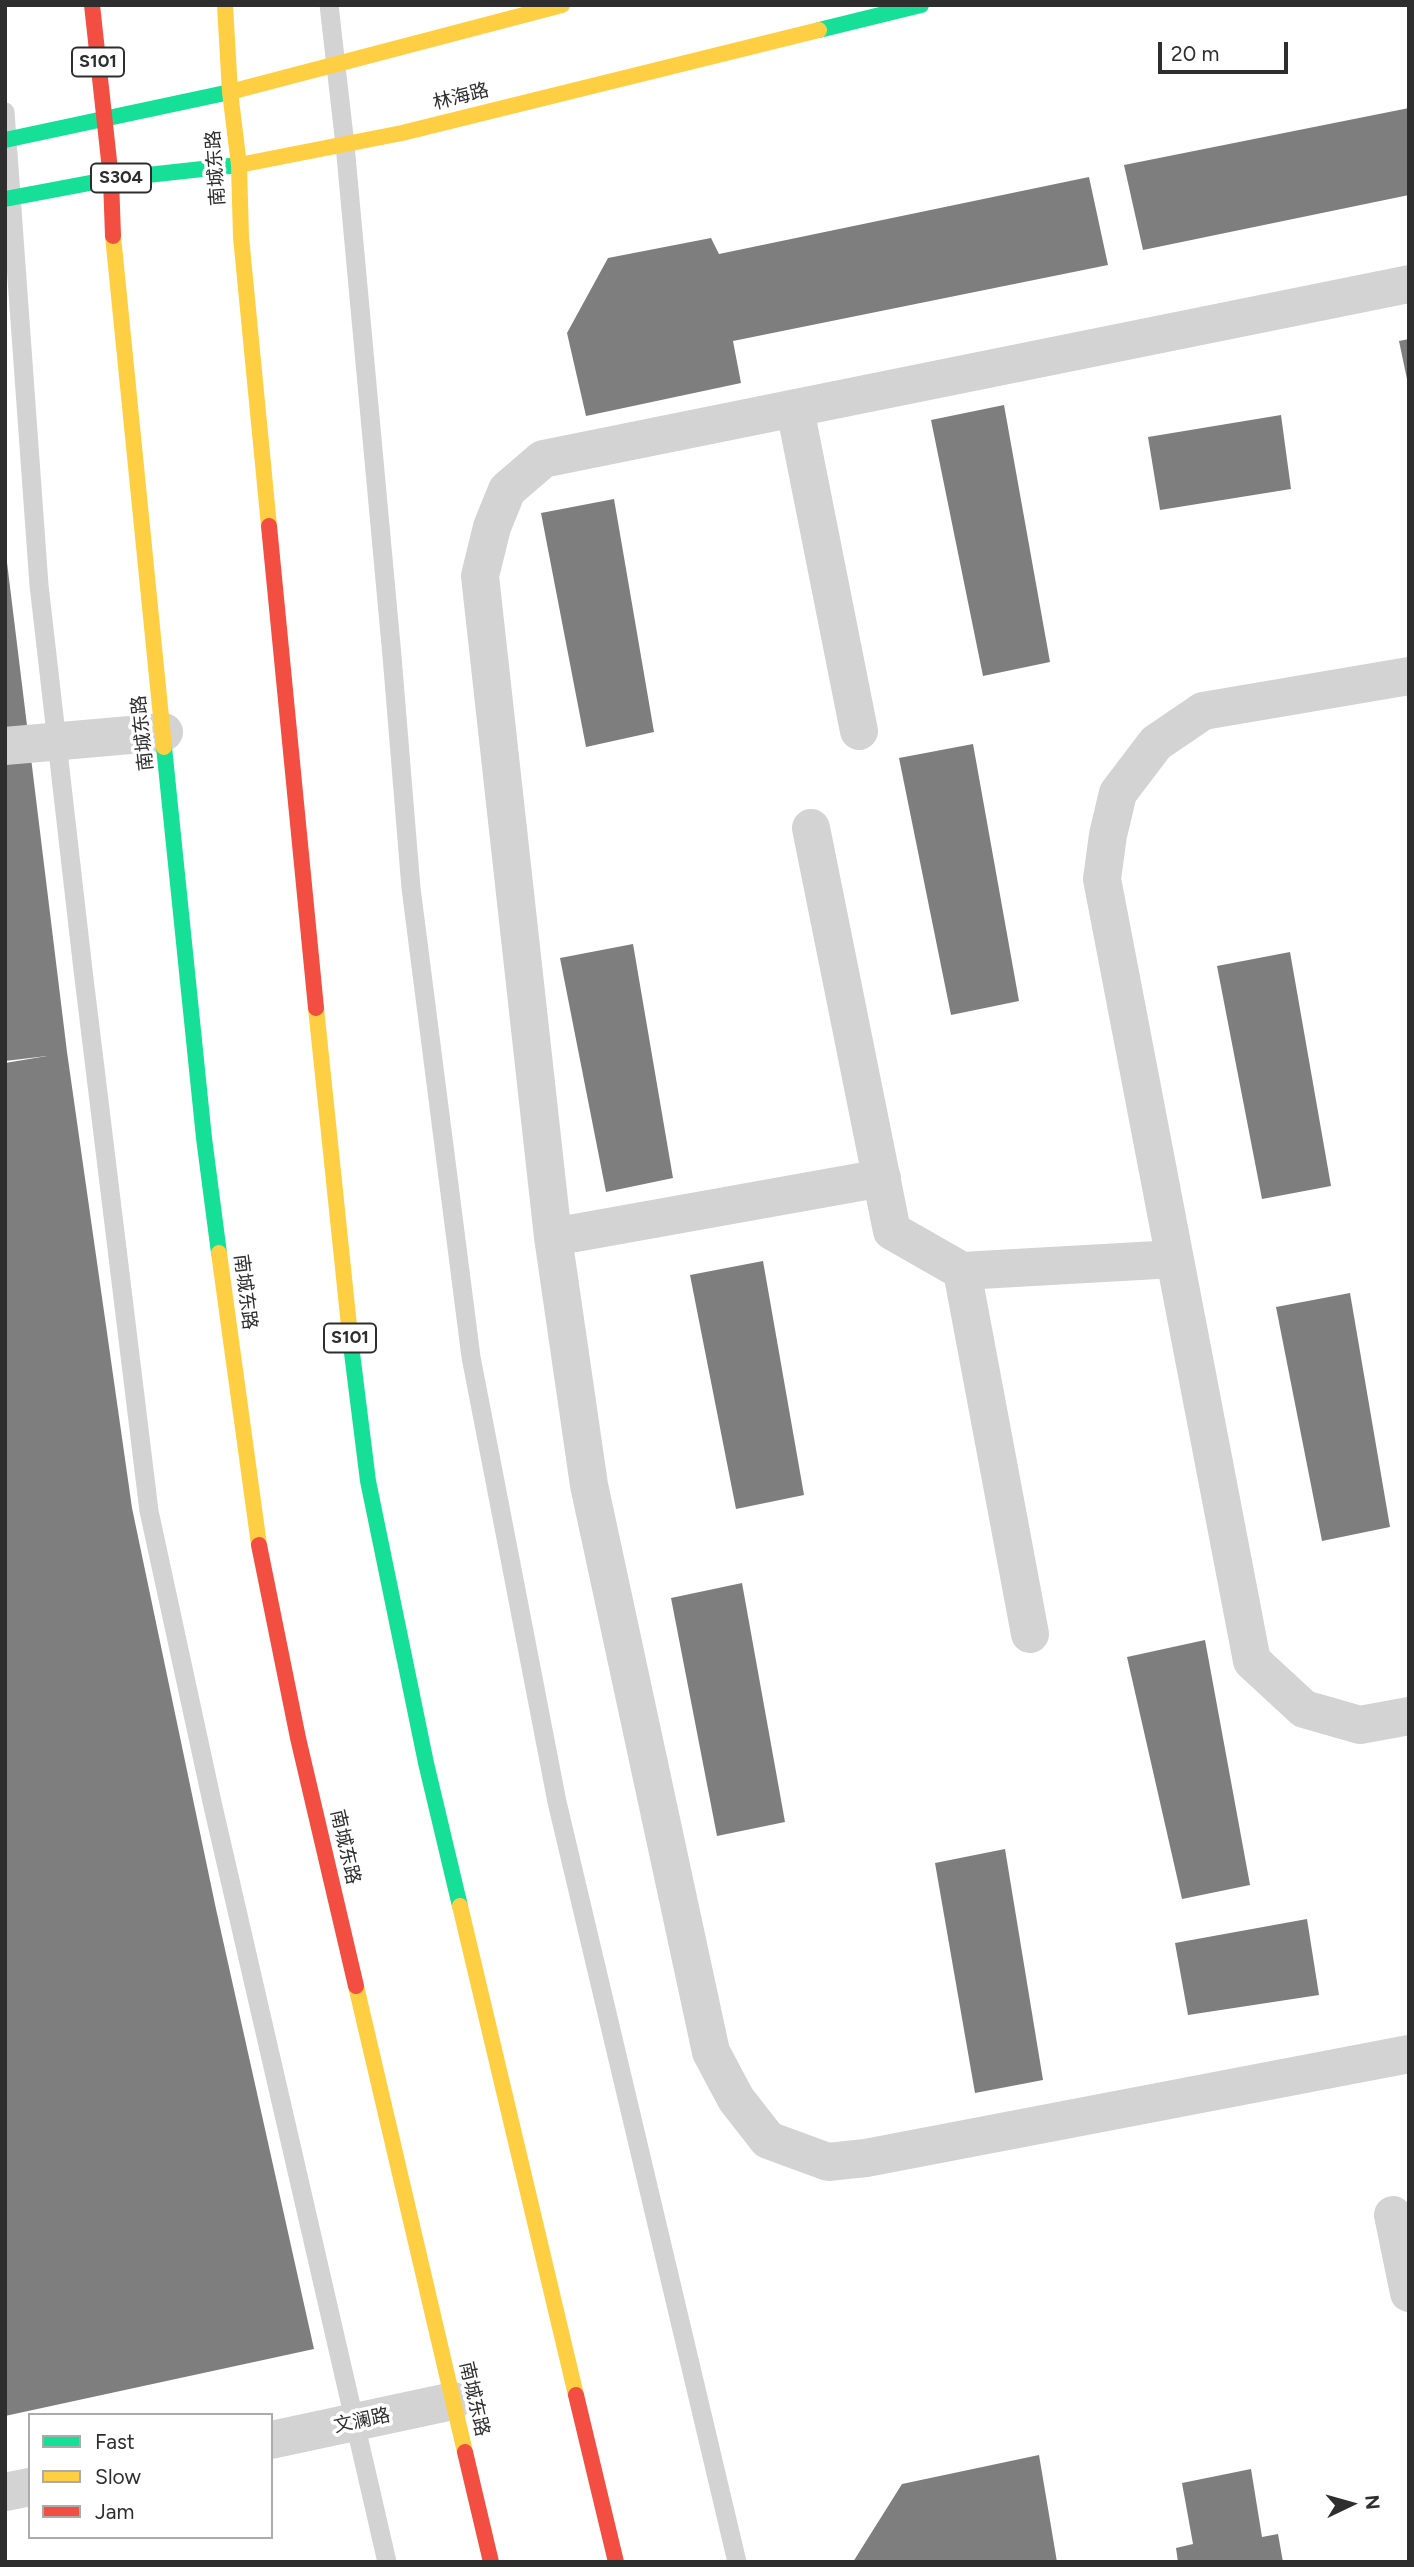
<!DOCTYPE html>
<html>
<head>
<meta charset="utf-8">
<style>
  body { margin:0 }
  #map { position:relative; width:1414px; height:2567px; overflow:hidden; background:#fff; font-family:Figtree,sans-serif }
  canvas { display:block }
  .frame { position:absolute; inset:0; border:7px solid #2e2e2e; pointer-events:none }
  .legend { position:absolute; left:28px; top:2413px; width:245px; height:126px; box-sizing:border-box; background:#fff; border:2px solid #ababab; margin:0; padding:9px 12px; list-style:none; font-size:21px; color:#2e2e2e }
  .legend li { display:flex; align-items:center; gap:14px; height:35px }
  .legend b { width:35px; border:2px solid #ababab }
  .north { position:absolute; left:1316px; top:2469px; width:70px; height:70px; -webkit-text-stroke:5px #fff; paint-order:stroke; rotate:85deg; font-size:19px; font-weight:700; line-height:28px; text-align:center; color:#2e2e2e }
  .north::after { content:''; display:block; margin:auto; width:24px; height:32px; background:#2e2e2e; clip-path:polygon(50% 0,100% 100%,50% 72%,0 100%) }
  .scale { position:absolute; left:1158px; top:42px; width:130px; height:32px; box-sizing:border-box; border:4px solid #2e2e2e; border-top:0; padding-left:9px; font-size:21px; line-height:24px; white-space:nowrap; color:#2e2e2e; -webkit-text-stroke:5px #fff; paint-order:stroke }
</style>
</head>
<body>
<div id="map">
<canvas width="1414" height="2567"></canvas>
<div class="frame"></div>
<ul class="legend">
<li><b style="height:9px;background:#16e098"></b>Fast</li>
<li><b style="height:9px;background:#ffcf43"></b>Slow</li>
<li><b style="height:9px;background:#f24e42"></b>Jam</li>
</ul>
<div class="north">N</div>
<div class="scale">20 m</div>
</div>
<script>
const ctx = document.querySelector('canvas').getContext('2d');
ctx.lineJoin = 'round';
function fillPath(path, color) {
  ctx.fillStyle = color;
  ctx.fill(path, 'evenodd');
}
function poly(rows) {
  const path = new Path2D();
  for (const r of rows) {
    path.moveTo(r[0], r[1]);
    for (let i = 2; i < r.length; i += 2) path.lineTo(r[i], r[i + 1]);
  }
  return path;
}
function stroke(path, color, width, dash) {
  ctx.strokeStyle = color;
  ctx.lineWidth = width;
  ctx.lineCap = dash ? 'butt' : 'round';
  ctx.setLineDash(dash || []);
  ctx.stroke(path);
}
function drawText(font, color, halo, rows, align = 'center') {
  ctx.font = font + ' Figtree,"Noto Sans SC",sans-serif';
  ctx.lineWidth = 7;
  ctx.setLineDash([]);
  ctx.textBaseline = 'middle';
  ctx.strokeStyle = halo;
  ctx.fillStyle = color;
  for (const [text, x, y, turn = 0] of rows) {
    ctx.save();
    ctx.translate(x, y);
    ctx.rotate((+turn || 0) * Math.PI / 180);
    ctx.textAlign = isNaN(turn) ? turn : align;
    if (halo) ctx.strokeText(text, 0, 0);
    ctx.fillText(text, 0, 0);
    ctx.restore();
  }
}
fillPath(poly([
  [1409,108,1409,195,1143,250,1124,165],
  [1089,177,1108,265,733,341,741,383,586,416,567,333,608,258,711,238,719,254],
  [1409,339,1409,384,1408,384,1399,341],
  [1004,405,1050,662,983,676,931,420],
  [1281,415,1291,489,1160,510,1148,437],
  [614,499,654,732,586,747,541,513],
  [5,546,67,1052,132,1508,216,1909,314,2349,5,2416,5,1063,47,1056,5,1061],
  [973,744,1019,1001,951,1015,899,758],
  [633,944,673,1178,606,1192,560,958],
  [1290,952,1331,1186,1262,1199,1217,966],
  [763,1261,804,1495,736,1509,690,1275],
  [1350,1293,1390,1527,1322,1541,1276,1307],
  [742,1583,785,1822,717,1836,671,1598],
  [1205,1640,1250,1885,1182,1899,1127,1657],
  [1005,1849,1043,2080,975,2093,935,1863],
  [1307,1919,1319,1995,1188,2015,1175,1943],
  [1039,2455,1057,2562,853,2562,902,2484],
  [1251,2469,1262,2537,1278,2534,1283,2562,1178,2562,1176,2548,1193,2544,1182,2483]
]), '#7e7e7e');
stroke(poly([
  [329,5,345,145,392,656,411,888,471,1357,557,1802,737,2562],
  [5,112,39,585,83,970,149,1511,212,1802,387,2562]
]), '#d3d3d3', 19);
stroke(poly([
  [1409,284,543,459,507,490,492,527,480,576,553,1237,589,1485,711,2052,736,2099,768,2140,828,2162,866,2158,1409,2054],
  [795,409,859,731],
  [1409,676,1203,711,1156,743,1118,793,1108,835,1102,879,1252,1661,1304,1709,1360,1725,1409,1716],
  [5,746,164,732],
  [811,828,892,1231,962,1271,1175,1259],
  [553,1237,882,1178],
  [962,1271,1030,1634],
  [1393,2215,1409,2293],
  [271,2440,453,2401],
  [5,2492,30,2487]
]), '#d3d3d3', 38);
stroke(poly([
  [819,30,921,5],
  [5,140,230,92],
  [5,199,111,179,239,165],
  [164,747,204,1138,219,1253],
  [351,1345,368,1481,426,1763,460,1906]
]), '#16e098', 16);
stroke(poly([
  [225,5,230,92,239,165,241,237,269,526],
  [230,92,562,5],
  [239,165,402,133,819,30],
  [113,236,164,747],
  [316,1008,351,1345],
  [219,1253,259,1545],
  [460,1906,576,2395],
  [356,1986,465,2452]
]), '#ffcf43', 16);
stroke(poly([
  [92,5,111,179,113,236],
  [269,526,316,1008],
  [259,1545,298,1738,356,1986],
  [576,2395,616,2562],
  [465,2452,491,2562]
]), '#f24e42', 16);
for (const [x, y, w] of [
  [98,62,52],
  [121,178,60],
  [350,1338,52]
]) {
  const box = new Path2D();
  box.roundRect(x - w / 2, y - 14.5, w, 29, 5);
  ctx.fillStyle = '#fff';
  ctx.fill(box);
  stroke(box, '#2e2e2e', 2);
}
drawText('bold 18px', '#2e2e2e', null, [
  ["S101",98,62],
  ["S304",121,178],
  ["S101",350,1338]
]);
drawText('19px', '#2e2e2e', '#fff', [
  ["林海路",461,97,-14],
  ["南城东路",216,168,-94],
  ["南城东路",143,733,-96],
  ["南城东路",245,1292,83],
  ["南城东路",345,1847,77],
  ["南城东路",474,2399,77],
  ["文澜路",362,2421,-12]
]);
</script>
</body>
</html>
